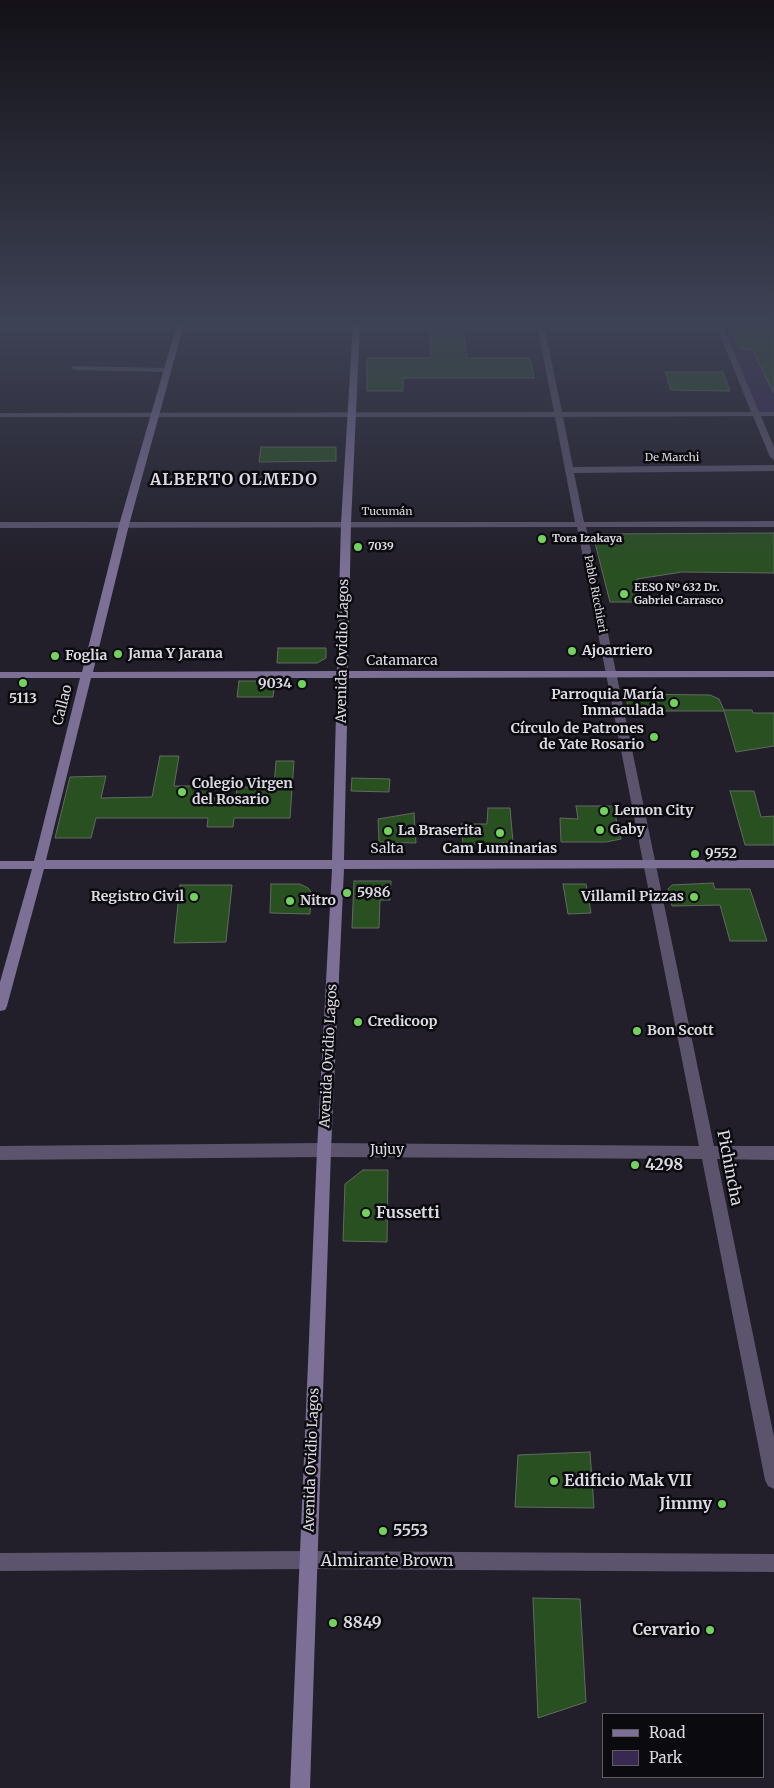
<!DOCTYPE html>
<html>
<head>
<meta charset="utf-8">
<style>
  body { margin:0 }
  #map { position:relative; width:774px; height:1788px; overflow:hidden; background:#221f2a; font-family:Merriweather,serif }
  canvas { display:block }
  .legend { position:absolute; left:602px; top:1713px; width:162px; height:65px; box-sizing:border-box; background:#0b0a0f; border:1px solid #5f5d63; margin:0; padding:6px 9px; list-style:none; font-size:15px; color:#dcdae1 }
  .legend li { display:flex; align-items:center; gap:10px; height:25px }
  .legend b { width:25px; border:1px solid #5f5d63 }
</style>
</head>
<body>
<div id="map">
<canvas width="774" height="1788"></canvas>
<ul class="legend">
<li><b style="height:6px;background:#7c7096"></b>Road</li>
<li><b style="height:14px;background:#382953"></b>Park</li>
</ul>
</div>
<script>
const ctx = document.querySelector('canvas').getContext('2d');
ctx.lineJoin = 'round';
function fillPath(path, color) {
  ctx.fillStyle = color;
  ctx.fill(path, 'evenodd');
}
function poly(rows) {
  const path = new Path2D();
  for (const r of rows) {
    path.moveTo(r[0], r[1]);
    for (let i = 2; i < r.length; i += 2) path.lineTo(r[i], r[i + 1]);
  }
  return path;
}
function stroke(path, color, width, dash) {
  ctx.strokeStyle = color;
  ctx.lineWidth = width;
  ctx.lineCap = dash ? 'butt' : 'round';
  ctx.setLineDash(dash || []);
  ctx.stroke(path);
}
function drawText(font, color, halo, rows, align = 'center') {
  ctx.font = font + ' Merriweather,serif';
  ctx.lineWidth = 5;
  ctx.setLineDash([]);
  ctx.textBaseline = 'middle';
  ctx.strokeStyle = halo;
  ctx.fillStyle = color;
  for (const [text, x, y, turn = 0] of rows) {
    ctx.save();
    ctx.translate(x, y);
    ctx.rotate((+turn || 0) * Math.PI / 180);
    ctx.textAlign = isNaN(turn) ? turn : align;
    if (halo) ctx.strokeText(text, 0, 0);
    ctx.fillText(text, 0, 0);
    ctx.restore();
  }
}
fillPath(poly([
  [719,324,774,324,774,414,757,414]
]), '#382953');
const building = poly([
  [729,328,771,328,774,333,774,394,752,349,740,349,729,328],
  [430,332,463,332,467,358,530,358,534,378,403,378,403,391,367,391,367,358,431,358,430,332],
  [665,372,723,372,730,391,671,390,665,372],
  [261,447,336,447,336,461,259,462,261,447],
  [774,533,774,573,682,572,637,579,642,602,610,602,594,539,600,534,774,533],
  [278,648,326,648,326,658,317,663,277,663,278,648],
  [239,681,275,681,273,697,237,697,239,681],
  [625,694,710,695,719,699,724,710,752,710,753,713,774,713,774,746,736,752,724,711,629,711,625,694],
  [160,756,179,756,174,786,212,786,210,798,236,798,237,787,274,787,276,761,294,761,290,818,234,818,233,827,207,827,208,818,96,818,91,838,55,838,70,777,106,776,101,798,152,797,160,756],
  [352,778,390,779,389,792,351,791,352,778],
  [730,791,754,791,761,817,774,816,774,845,745,845,730,791],
  [576,806,613,806,621,839,606,842,561,842,560,818,578,819,576,806],
  [488,808,510,808,513,842,463,845,461,824,487,824,488,808],
  [414,813,416,843,379,842,378,819,414,813],
  [354,881,391,881,390,900,380,900,379,928,352,928,354,881],
  [713,883,715,889,750,889,767,941,730,941,720,905,672,906,668,889,672,885,713,883],
  [271,884,300,884,308,888,311,892,310,914,270,913,271,884],
  [563,884,586,884,591,913,568,914,563,884],
  [180,885,232,885,226,942,174,943,180,885],
  [363,1170,388,1170,387,1242,343,1241,345,1184,363,1170],
  [590,1452,594,1508,515,1507,518,1455,590,1452],
  [533,1598,580,1599,586,1702,538,1718,533,1598]
]);
fillPath(building, '#295021');
stroke(building, '#626b60', 1);
fillPath(poly([
  [537,324,543,324,544,326,716,326,716,324,722,324,759,412,774,412,774,416,761,416,774,447,774,460,770,457,753,416,563,417,573,467,774,465,774,471,574,473,584,522,774,521,774,527,586,527,714,1146,774,1146,774,1160,717,1159,774,1437,774,1489,768,1486,765,1480,702,1159,324,1157,0,1160,0,1146,324,1143,699,1146,577,527,0,528,0,522,575,522,555,417,0,417,0,413,554,412,538,330,0,330,0,326,537,326,537,324],
  [545,330,718,330,751,412,562,412,545,330],
  [72,366,167,368,171,370,167,372,75,370,71,368,72,366],
  [308,1551,774,1554,774,1572,308,1569,0,1571,0,1553,308,1551]
]), '#5b546c');
fillPath(poly([
  [177,324,184,324,129,525,93,672,337,671,341,523,353,324,360,324,351,523,348,671,774,671,774,677,348,678,344,860,774,860,774,868,344,869,331,1150,310,1788,290,1788,317,1150,332,869,44,869,7,1006,5,1010,0,1011,0,982,32,869,0,869,0,861,34,861,80,678,0,678,0,672,82,672,119,525,177,324],
  [91,678,337,678,332,860,46,860,91,678]
]), '#7c7096');
const sky = ctx.createLinearGradient(0, 0, 0, 574);
sky.addColorStop(0, '#131117');
sky.addColorStop(0.56, '#3e4255');
sky.addColorStop(1, '#3e425500');
ctx.fillStyle = sky;
ctx.fillRect(0, 0, 774, 574);
for (const [x, y, r, color] of [
  [542,539,5,"#72d25d"],
  [358,547,5,"#72d25d"],
  [624,594,5,"#72d25d"],
  [572,651,5,"#72d25d"],
  [118,654,5,"#72d25d"],
  [55,656,5,"#72d25d"],
  [23,683,5,"#72d25d"],
  [302,684,5,"#72d25d"],
  [674,703,5,"#72d25d"],
  [654,737,5,"#72d25d"],
  [182,792,5,"#72d25d"],
  [604,811,5,"#72d25d"],
  [600,830,5,"#72d25d"],
  [388,831,5,"#72d25d"],
  [500,833,5,"#72d25d"],
  [695,854,5,"#72d25d"],
  [347,893,5,"#72d25d"],
  [194,897,5,"#72d25d"],
  [694,897,5,"#72d25d"],
  [290,901,5,"#72d25d"],
  [358,1022,5,"#72d25d"],
  [637,1031,5,"#72d25d"],
  [635,1165,5,"#72d25d"],
  [366,1213,5,"#72d25d"],
  [554,1481,5,"#72d25d"],
  [722,1504,5,"#72d25d"],
  [383,1531,5,"#72d25d"],
  [333,1623,5,"#72d25d"],
  [710,1630,5,"#72d25d"]
]) {
  const dot = new Path2D();
  dot.arc(x, y, r, 0, 2 * Math.PI);
  ctx.fillStyle = color;
  ctx.fill(dot);
  stroke(dot, '#0b0a0f', 2);
}
drawText('11px', '#dcdae1', '#0b0a0f', [
  ["De Marchi",672,458],
  ["Tucumán",387,512],
  ["Pablo Ricchieri",595,594,79]
]);
drawText('bold 11px', '#dcdae1', '#0b0a0f', [
  ["Tora Izakaya",552,539],
  ["7039",368,547],
  ["EESO Nº 632 Dr.",634,588],
  ["Gabriel Carrasco",634,601]
], 'left');
drawText('14px', '#dcdae1', '#0b0a0f', [
  ["Avenida Ovidio Lagos",343,651,-89],
  ["Catamarca",402,661],
  ["Callao",63,705,-76],
  ["Salta",387,849],
  ["Avenida Ovidio Lagos",329,1056,-87],
  ["Jujuy",387,1150],
  ["Avenida Ovidio Lagos",312,1460,-88]
]);
drawText('bold 14px', '#dcdae1', '#0b0a0f', [
  ["Ajoarriero",582,651],
  ["Jama Y Jarana",128,654],
  ["Foglia",65,656],
  ["9034",292,684,"right"],
  ["Parroquia María",664,695,"right"],
  ["Inmaculada",664,711,"right"],
  ["5113",23,699,"center"],
  ["Círculo de Patrones",644,729,"right"],
  ["de Yate Rosario",644,745,"right"],
  ["Colegio Virgen",192,784],
  ["del Rosario",192,800],
  ["Lemon City",614,811],
  ["Gaby",610,830],
  ["La Braserita",398,831],
  ["Cam Luminarias",500,849,"center"],
  ["9552",705,854],
  ["5986",357,893],
  ["Registro Civil",184,897,"right"],
  ["Villamil Pizzas",684,897,"right"],
  ["Nitro",300,901],
  ["Credicoop",368,1022],
  ["Bon Scott",647,1031]
], 'left');
ctx.letterSpacing = '1px';
drawText('bold 16px', '#dbd7e5', '#0b0a0f', [
  ["ALBERTO OLMEDO",234,480]
]);
ctx.letterSpacing = '0px';
drawText('bold 16px', '#dcdae1', '#0b0a0f', [
  ["4298",645,1165],
  ["Fussetti",376,1213],
  ["Edificio Mak VII",564,1481],
  ["Jimmy",712,1504,"right"],
  ["5553",393,1531],
  ["8849",343,1623],
  ["Cervario",700,1630,"right"]
], 'left');
drawText('16px', '#dcdae1', '#0b0a0f', [
  ["Pichincha",729,1168,79],
  ["Almirante Brown",387,1561]
]);
</script>
</body>
</html>
